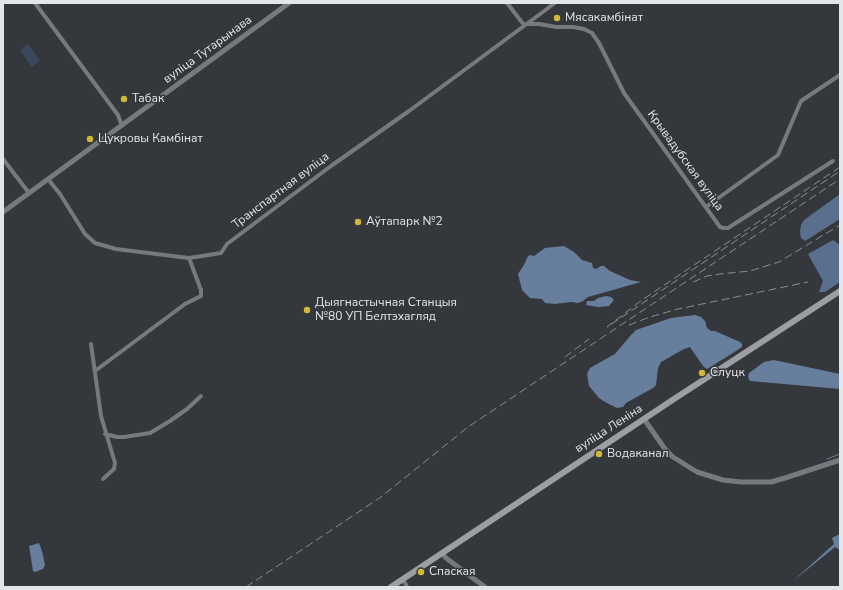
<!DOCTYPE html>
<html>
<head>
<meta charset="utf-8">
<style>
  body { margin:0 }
  #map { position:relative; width:843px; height:590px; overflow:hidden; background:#34383d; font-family:"Nunito Sans",sans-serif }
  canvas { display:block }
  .frame { position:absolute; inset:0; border:4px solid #e3e6e9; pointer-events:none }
</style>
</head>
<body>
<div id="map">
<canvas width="843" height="590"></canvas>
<div class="frame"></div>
</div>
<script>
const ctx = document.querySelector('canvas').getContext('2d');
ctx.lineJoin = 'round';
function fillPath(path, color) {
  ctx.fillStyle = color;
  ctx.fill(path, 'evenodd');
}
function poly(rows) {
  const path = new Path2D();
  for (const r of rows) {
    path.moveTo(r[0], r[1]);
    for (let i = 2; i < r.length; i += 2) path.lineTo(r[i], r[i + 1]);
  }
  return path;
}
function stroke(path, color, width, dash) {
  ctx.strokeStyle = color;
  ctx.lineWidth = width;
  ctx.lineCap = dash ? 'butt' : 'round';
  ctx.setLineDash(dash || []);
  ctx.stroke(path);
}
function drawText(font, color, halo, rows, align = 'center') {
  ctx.font = font + ' "Nunito Sans",sans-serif';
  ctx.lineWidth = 3;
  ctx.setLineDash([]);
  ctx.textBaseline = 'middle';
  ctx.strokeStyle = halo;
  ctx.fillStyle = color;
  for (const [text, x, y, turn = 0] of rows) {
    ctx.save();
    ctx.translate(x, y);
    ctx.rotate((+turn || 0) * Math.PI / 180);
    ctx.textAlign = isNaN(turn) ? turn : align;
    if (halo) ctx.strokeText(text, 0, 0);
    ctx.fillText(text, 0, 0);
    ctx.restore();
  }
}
fillPath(poly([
  [28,44,40,61,32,67,20,50]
]), '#3b485c');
fillPath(poly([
  [840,194,840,219,805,241,801,238,800,232,801,225,804,220],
  [833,240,840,245,840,282,825,292,819,292,823,281,808,254]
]), '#5a6f8e');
fillPath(poly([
  [564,246,574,252,582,260,592,263,593,268,596,269,601,266,604,266,610,271,630,280,641,282,588,297,583,301,578,303,571,302,555,304,545,303,542,299,530,298,522,290,518,274,525,263,528,256,530,255,534,256,545,248],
  [606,296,611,297,614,300,609,306,598,307,586,305,587,301,594,301,598,298],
  [695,315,701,317,705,321,707,328,711,331,715,331,740,342,742,344,742,347,733,353,707,369,703,366,690,347,684,349,661,362,658,368,656,385,653,388,626,403,623,407,617,408,605,402,599,398,589,386,587,374,590,368,615,354,631,335,636,330,671,318],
  [774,360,840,374,840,389,750,381,748,377,749,373,764,362],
  [840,534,840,550,835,547,793,581,834,544,832,538],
  [39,543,42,551,45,565,43,569,35,572,33,571,29,546]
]), '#687e9d');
stroke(poly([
  [827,459,840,454]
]), '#687e9d', 1);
stroke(poly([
  [35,3,118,115,122,126],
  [507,3,524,25],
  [528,24,539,24,556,27,573,27,584,29,592,33,599,43,624,93,720,227,723,228,728,228,833,161],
  [3,159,29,193],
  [48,179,60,194,85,234,95,243,116,249,189,258,221,253,227,244,331,166,409,111,555,3],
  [706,207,778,155,801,101,840,75],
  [91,344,101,416,115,463,114,469,103,479],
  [95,371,185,304,201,296,201,290,189,258],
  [105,434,117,437,124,437,150,433,170,421,187,409,201,396],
  [403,579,407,587]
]), '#77797c', 4);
stroke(poly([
  [3,212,289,3],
  [644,419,665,449,673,457,697,472,723,480,741,482,771,482,785,478,840,460],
  [442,553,446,558,485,587]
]), '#77797c', 5);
stroke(poly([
  [391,587,674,399,840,291]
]), '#9b9ea2', 6);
stroke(poly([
  [840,167,642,300,607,327,840,171],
  [693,282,707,276,720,274,750,271,779,262,840,225],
  [629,325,650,317,678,309,808,282],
  [565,357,589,339],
  [246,587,381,497,468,427,840,179]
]), '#898d91', 1, [8, 4]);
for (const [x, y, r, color] of [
  [557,18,4,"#d0b836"],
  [124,99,4,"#d0b836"],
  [90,139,4,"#d0b836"],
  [358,222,4,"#d0b836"],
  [307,310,4,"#d0b836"],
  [702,373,4,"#d0b836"],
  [599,454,4,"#d0b836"],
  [421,572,4,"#d0b836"]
]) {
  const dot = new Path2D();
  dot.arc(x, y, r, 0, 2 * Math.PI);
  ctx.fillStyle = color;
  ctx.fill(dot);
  stroke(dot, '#34383d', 1.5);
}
drawText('12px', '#e3e6e9', '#34383d', [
  ["Мясакамбінат",565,18],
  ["Табак",132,99],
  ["Цукровы Камбінат",98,139],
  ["Аўтапарк №2",366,222],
  ["Дыягнастычная Станцыя",315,303],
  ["№80 УП Белтэхагляд",315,317],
  ["Слуцк",710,373],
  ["Водаканал",607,454],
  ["Спаская",429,572]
], 'left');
drawText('12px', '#e3e6e9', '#34383d', [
  ["вуліца Тутарынава",208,50,-36],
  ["Крывадубская вуліца",685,161,54],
  ["Транспартная вуліца",281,191,-37],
  ["вуліца Леніна",609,429,-33]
]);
</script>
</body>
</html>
